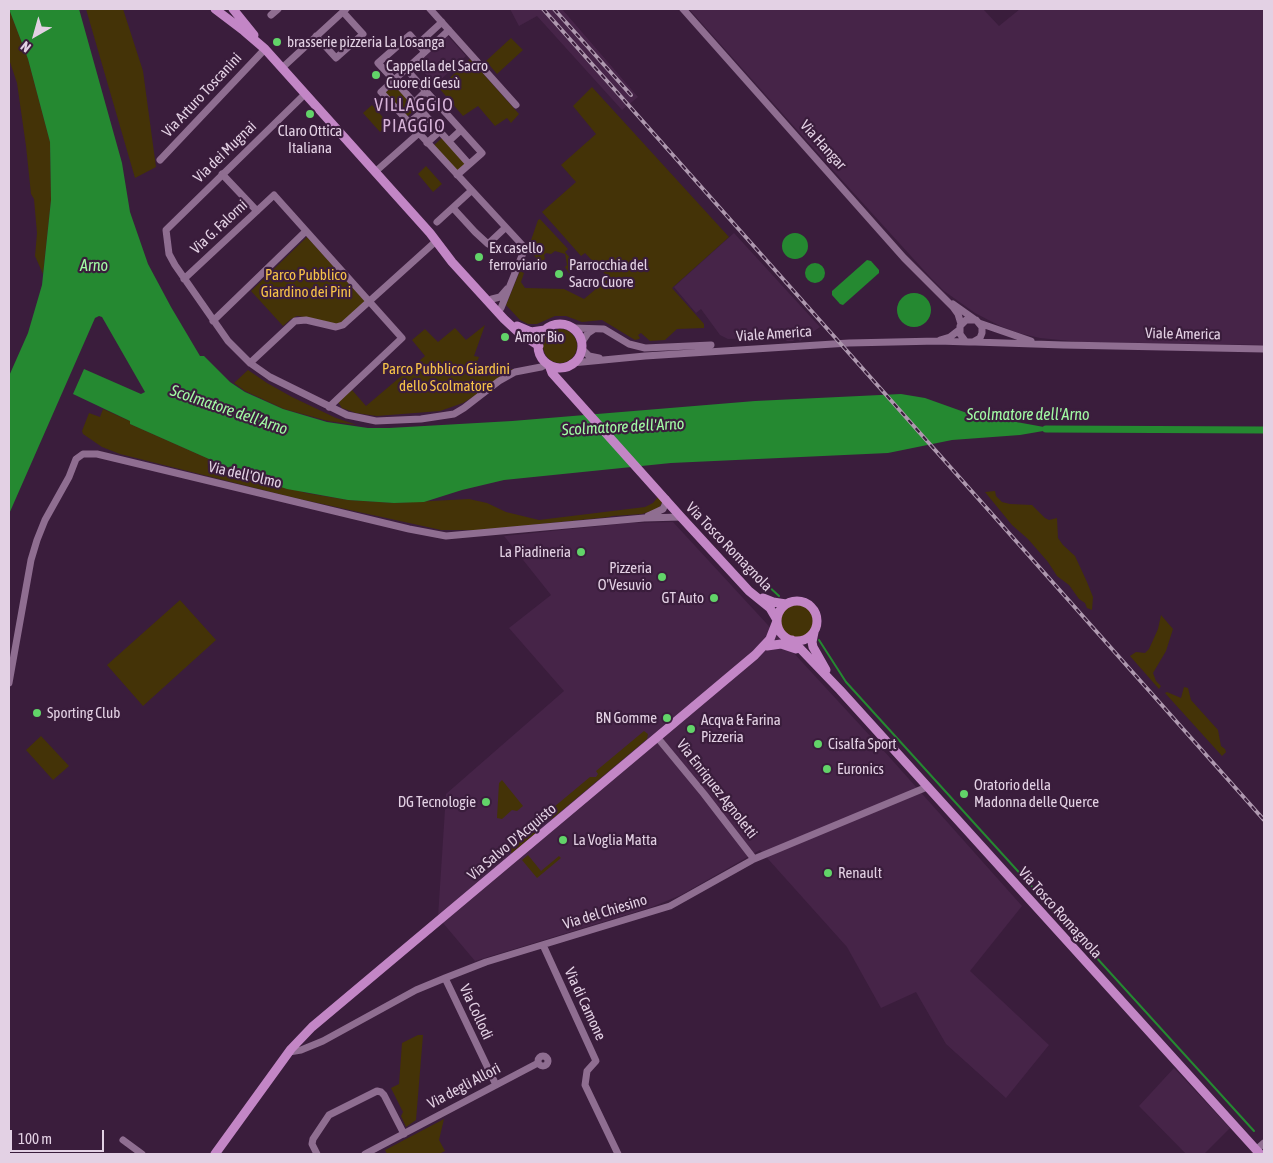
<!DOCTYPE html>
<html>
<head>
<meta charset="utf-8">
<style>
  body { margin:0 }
  #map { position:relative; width:1273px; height:1163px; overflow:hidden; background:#3a1d3c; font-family:"Asap Condensed",sans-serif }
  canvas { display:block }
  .frame { position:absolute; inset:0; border:10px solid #e3d1e4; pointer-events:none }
  .north { position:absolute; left:10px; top:10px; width:50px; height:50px; -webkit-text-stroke:4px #3a1d3c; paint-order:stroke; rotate:218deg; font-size:14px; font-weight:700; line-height:20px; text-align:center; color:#e3d1e4 }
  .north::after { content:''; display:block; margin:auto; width:18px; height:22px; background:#e3d1e4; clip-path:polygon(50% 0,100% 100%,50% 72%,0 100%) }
  .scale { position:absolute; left:10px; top:1130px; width:94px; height:22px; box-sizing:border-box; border:2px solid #e3d1e4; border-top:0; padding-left:6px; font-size:15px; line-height:18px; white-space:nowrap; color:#e3d1e4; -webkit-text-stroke:4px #3a1d3c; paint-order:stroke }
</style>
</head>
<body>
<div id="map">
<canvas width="1273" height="1163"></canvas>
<div class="frame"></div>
<div class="north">N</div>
<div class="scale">100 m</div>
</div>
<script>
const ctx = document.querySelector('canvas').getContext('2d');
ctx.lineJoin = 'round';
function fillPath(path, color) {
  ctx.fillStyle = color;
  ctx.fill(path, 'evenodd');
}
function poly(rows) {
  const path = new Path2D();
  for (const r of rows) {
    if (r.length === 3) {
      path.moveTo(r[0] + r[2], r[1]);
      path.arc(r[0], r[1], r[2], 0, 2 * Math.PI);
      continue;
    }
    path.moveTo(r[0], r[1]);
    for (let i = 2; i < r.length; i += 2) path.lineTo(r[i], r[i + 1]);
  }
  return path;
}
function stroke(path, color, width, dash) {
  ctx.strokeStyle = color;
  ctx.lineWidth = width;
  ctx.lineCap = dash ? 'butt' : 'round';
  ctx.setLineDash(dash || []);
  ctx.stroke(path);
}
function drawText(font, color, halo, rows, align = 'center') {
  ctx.font = font + ' "Asap Condensed",sans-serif';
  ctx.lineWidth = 4.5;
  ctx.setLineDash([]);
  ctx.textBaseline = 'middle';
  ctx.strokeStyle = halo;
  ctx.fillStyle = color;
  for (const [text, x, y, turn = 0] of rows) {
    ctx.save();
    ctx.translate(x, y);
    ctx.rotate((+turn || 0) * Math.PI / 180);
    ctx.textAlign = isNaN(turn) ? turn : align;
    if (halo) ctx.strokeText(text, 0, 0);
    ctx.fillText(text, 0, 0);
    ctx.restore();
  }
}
fillPath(poly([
  [510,9,562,9,638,97,622,110,537,16,519,26],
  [689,9,983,9,999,26,1020,9,1264,9,1264,345,1081,342,1060,340,1040,338,1018,333,1000,326,975,313,944,291,930,277,840,178],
  [448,36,466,56,435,85,417,64],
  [734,233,820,327,800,341,797,338,793,341,787,341,782,336,766,336,766,338,728,339,720,335,701,309,696,313,674,287],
  [673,522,884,751,1022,906,970,971,1049,1045,1006,1098,946,1044,916,992,881,1008,847,947,760,850,681,895,652,907,475,961,438,917,446,794,564,691,509,628,551,595,504,536,628,523],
  [1174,1068,1230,1128,1204,1154,1186,1154,1139,1106]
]), '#462448');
fillPath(poly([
  [9,9,28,59,50,142,51,200,43,274,35,256,37,233,34,199,31,194,26,146,17,83,9,59],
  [86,9,123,9,143,71,156,167,135,178],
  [511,38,523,50,497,74,486,61],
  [470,59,519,114,511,123,507,118,495,126,478,106,463,116,439,88],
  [394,84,416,108,407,117,385,93],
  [592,87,729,237,672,288,704,324,704,328,677,329,665,340,650,341,641,333,638,335,640,338,639,339,635,340,602,320,582,322,566,316,555,316,537,324,528,324,520,320,506,305,520,271,524,273,521,282,525,288,564,289,584,299,609,278,585,253,581,256,542,212,576,182,561,165,596,134,573,106],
  [372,105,389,124,380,132,363,113],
  [442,138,466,164,457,172,433,146],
  [426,166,442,184,433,192,418,174],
  [540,219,568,249,565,252,577,266,569,273,565,267,567,265,565,254,555,251,551,254,546,253,544,255,545,259,541,262,540,259,538,260,528,249,538,220],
  [307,237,366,302,340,324,336,325,311,318,297,316,291,319,283,326,251,291],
  [485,325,474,356,479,357,474,370,516,369,463,403,440,411,377,416,356,413,342,408,338,402,352,390,366,406,425,356,412,340,425,329,438,342,455,328,466,340],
  [560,346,17],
  [248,370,267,383,292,397,336,418,357,425,328,421,284,409,245,391,234,383],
  [103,409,130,421,130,424,245,475,306,493,348,500,394,503,469,499,487,503,506,512,539,520,645,507,653,503,658,497,662,500,662,503,658,509,642,514,612,516,609,517,481,530,441,530,295,498,120,454,102,447,83,434,82,431,89,413,100,417],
  [995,491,996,496,1002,502,1010,504,1032,505,1045,518,1049,520,1057,518,1058,538,1063,545,1075,556,1087,582,1093,597,1092,610,1087,608,1085,603,1079,599,1069,585,1057,576,1048,562,1028,539,1012,525,985,492],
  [180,600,216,640,143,706,107,665],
  [797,621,17],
  [1161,615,1173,629,1166,651,1153,673,1156,681,1161,686,1159,689,1130,656,1136,652,1145,653,1149,649,1158,629],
  [1184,687,1188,688,1191,700,1218,730,1221,746,1225,749,1226,752,1222,756,1165,693,1167,692,1181,698],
  [644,731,648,734,647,739,553,818,550,819,547,816,548,812,590,777,596,777,598,774,596,771],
  [41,736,69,766,53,780,26,750],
  [502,780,523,806,517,811,512,810,502,819,497,818,499,783],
  [532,827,538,830,536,833,512,853,506,850],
  [528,855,541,871,559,856,561,858,537,878,522,860],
  [418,1035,423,1035,416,1120,406,1127,401,1116,403,1112,391,1088,399,1084,402,1043],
  [444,1119,439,1140,445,1151,439,1154,387,1154,385,1150]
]), '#443307');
fillPath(poly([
  [9,9,79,9,122,163,130,212,148,264,171,307,200,356,204,356,230,382,245,392,283,409,327,422,368,428,389,428,512,421,755,401,901,394,925,398,967,413,1055,429,1020,435,952,440,888,453,671,463,504,480,462,490,424,502,394,503,348,500,287,489,245,475,130,424,130,421,73,394,84,369,141,394,145,392,102,317,99,316,95,318,9,514,9,376,28,333,42,285,51,200,50,142,28,59],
  [795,246,13],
  [867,260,871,261,879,270,879,273,843,305,840,304,832,295,832,291],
  [815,273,10],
  [914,310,17]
]), '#258931');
stroke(poly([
  [766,584,779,596],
  [819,640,846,682,1254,1131]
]), '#258931', 2);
stroke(poly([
  [1046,429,1264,430]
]), '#258931', 7);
stroke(poly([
  [430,9,516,105],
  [683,9,904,258,953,307,958,314,961,324],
  [271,15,278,9],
  [316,36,336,58,363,34,343,12],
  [418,44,442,22],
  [425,52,410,35,378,63,394,80,425,52,449,30],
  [282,68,346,9],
  [406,69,482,153,457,175],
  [305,94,166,230,169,254,175,265,228,341,250,363,270,377,347,415,376,421,421,419,454,414,464,408,499,381,515,372,541,367,547,364],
  [414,103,426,91],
  [409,123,422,112],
  [449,141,461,130],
  [427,143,440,131],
  [160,160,265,49],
  [469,164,394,80,381,92,525,248,501,308],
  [375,172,419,133],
  [222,174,257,211],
  [453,208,475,232,488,244,505,228],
  [437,222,471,191],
  [184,279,274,195,402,338,329,407],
  [492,299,500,297,507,289],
  [953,304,977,321,982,327,982,333,980,338,973,342,966,342,960,334,960,326,966,320,976,320],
  [213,321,306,231],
  [979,323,1031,341],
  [573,328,604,329,629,344,645,348,711,345],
  [940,340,950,337,959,330],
  [582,342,588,333,594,329],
  [975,342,1063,345,1264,349],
  [582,349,589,356,599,358],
  [250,363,295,321,306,320,336,327,343,325,435,242],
  [572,363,645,356,849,343,938,341,969,342],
  [648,516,663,509,665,505,666,499],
  [9,683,31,560,37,540,45,520,69,477,76,459,83,454,97,454,409,529,446,536,644,518,681,517],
  [657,737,704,794,754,859],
  [543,945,596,1061,587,1071,585,1085,618,1154],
  [445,978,496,1085],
  [289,1052,301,1050,323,1041,416,990,445,978,486,962,670,906,754,859,927,787],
  [543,1061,5],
  [123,1140,142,1154],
  [1256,1150,1264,1143],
  [317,1154,312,1144,313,1139,329,1115,377,1091,381,1092,384,1095,404,1134],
  [365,1154,538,1063]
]), '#8f6e91', 7);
stroke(poly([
  [215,9,244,31,265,49,430,233,452,262,504,319,518,332,539,346],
  [233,9,254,35],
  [560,346,22],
  [517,326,531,332,545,330],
  [549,365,552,373,681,517,749,591,770,608,777,620],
  [763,598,773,602,786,604],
  [797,621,20],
  [814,632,812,642,813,647,826,670],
  [792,640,840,690,1260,1154],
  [767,646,781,644,796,649],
  [215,1154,291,1049,312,1027,755,655,770,639,777,621]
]), '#c386c6', 9);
const rail = poly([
  [543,9,1264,820],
  [554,9,631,95]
]);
stroke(rail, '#ae98af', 4);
stroke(rail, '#3a1d3c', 2, [5.5]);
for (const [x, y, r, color] of [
  [277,42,5,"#62d469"],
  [376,75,5,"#62d469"],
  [310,114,5,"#62d469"],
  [479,257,5,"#62d469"],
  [559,274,5,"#62d469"],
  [505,337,5,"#62d469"],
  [581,552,5,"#62d469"],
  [662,577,5,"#62d469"],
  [714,598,5,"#62d469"],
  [37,713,5,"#62d469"],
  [667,718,5,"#62d469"],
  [691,729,5,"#62d469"],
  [818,744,5,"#62d469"],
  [827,769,5,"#62d469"],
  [964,794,5,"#62d469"],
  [486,802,5,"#62d469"],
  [563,840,5,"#62d469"],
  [828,873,5,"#62d469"]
]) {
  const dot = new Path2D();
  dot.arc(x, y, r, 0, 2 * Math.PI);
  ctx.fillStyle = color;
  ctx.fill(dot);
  stroke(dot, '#3a1d3c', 2);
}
drawText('15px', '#e3d1e4', '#3a1d3c', [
  ["brasserie pizzeria La Losanga",287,42],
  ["Cappella del Sacro",386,66],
  ["Cuore di Gesù",386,83],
  ["Claro Ottica",310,131,"center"],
  ["Italiana",310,148,"center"],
  ["Ex casello",489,248],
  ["ferroviario",489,265],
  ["Parrocchia del",569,265],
  ["Sacro Cuore",569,282],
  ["Amor Bio",515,337],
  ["La Piadineria",571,552,"right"],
  ["Pizzeria",652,568,"right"],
  ["O'Vesuvio",652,585,"right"],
  ["GT Auto",704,598,"right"],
  ["Sporting Club",47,713],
  ["BN Gomme",657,718,"right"],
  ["Acqva & Farina",701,720],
  ["Pizzeria",701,737],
  ["Cisalfa Sport",828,744],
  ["Euronics",837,769],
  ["Oratorio della",974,785],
  ["Madonna delle Querce",974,802],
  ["DG Tecnologie",476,802,"right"],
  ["La Voglia Matta",573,840],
  ["Renault",838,873]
], 'left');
drawText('15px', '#e3d1e4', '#3a1d3c', [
  ["Via Arturo Toscanini",202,95,-47],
  ["Via Hangar",823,145,48],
  ["Via dei Mugnai",225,152,-44],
  ["Via G. Falorni",219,227,-43],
  ["Viale America",774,334,-4],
  ["Viale America",1183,334,1],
  ["Via dell'Olmo",245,475,13],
  ["Via Tosco Romagnola",729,547,46],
  ["Via Enriquez Agnoletti",717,789,52],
  ["Via Salvo D'Acquisto",512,842,-40],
  ["Via del Chiesino",605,912,-17],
  ["Via Tosco Romagnola",1060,913,48],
  ["Via di Camone",585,1004,65],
  ["Via Collodi",476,1012,65],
  ["Via degli Allori",464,1086,-28]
]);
drawText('15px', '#f7c348', '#3a1d3c', [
  ["Parco Pubblico",306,275],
  ["Giardino dei Pini",306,292],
  ["Parco Pubblico Giardini",446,369],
  ["dello Scolmatore",446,386]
]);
drawText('italic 16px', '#a2fca4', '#3a1d3c', [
  ["Arno",94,266],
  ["Scolmatore dell'Arno",229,410,19],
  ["Scolmatore dell'Arno",1028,415],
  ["Scolmatore dell'Arno",623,427,-3]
]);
ctx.letterSpacing = '1px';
drawText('18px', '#d7b3d9', '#3a1d3c', [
  ["VILLAGGIO",414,105],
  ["PIAGGIO",414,126]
]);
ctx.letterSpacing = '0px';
</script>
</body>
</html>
